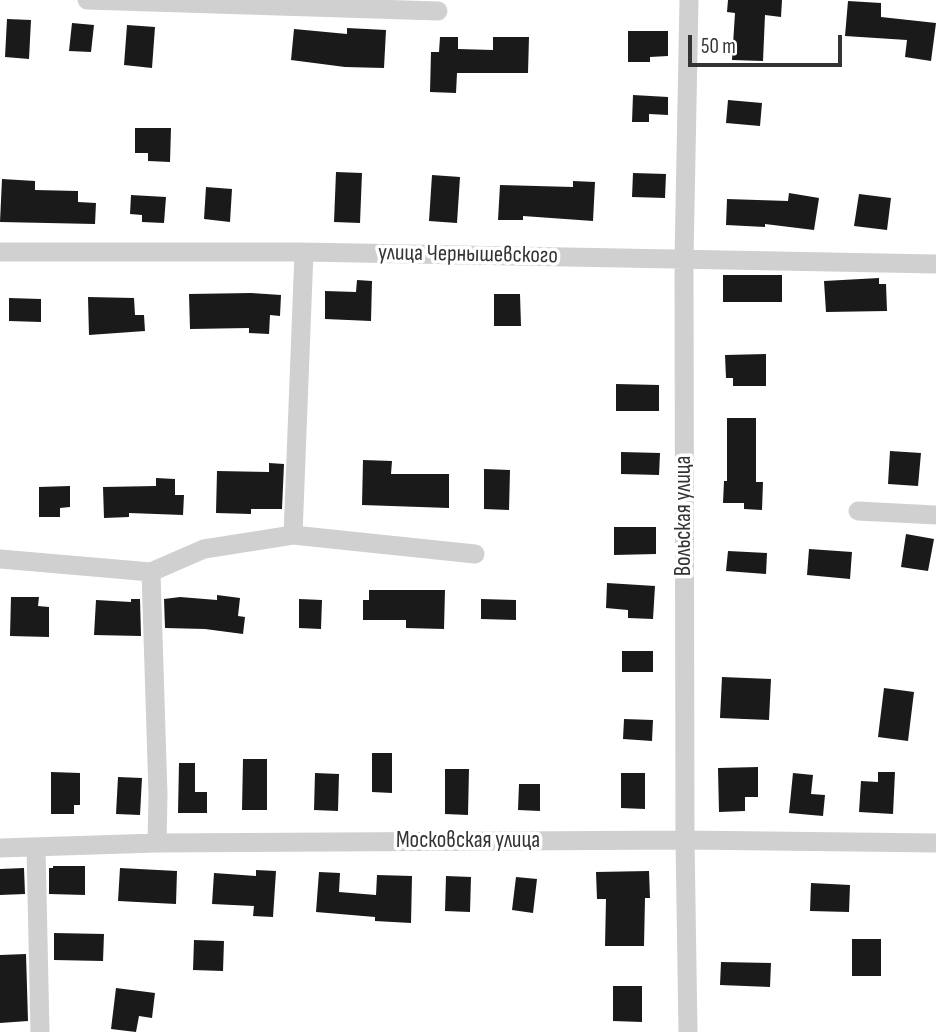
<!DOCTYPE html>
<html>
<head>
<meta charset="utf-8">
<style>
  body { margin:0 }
  #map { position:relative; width:936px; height:1032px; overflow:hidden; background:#fff; font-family:"Sofia Sans Condensed",sans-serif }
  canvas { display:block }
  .scale { position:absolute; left:688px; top:35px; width:154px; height:32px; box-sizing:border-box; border:4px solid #333; border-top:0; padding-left:9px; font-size:21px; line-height:24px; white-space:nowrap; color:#333; -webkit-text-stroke:5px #fff; paint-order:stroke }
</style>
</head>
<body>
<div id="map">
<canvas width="936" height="1032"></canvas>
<div class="scale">50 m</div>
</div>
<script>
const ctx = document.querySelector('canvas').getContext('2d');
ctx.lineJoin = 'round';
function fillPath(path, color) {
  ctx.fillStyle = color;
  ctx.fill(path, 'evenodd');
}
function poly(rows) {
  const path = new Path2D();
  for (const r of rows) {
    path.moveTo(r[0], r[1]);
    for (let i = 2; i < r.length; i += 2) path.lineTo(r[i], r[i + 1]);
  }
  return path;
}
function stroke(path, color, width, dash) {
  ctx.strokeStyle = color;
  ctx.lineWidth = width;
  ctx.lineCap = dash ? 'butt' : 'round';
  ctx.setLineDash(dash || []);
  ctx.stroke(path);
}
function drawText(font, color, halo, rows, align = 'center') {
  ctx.font = font + ' "Sofia Sans Condensed",sans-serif';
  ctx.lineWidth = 7;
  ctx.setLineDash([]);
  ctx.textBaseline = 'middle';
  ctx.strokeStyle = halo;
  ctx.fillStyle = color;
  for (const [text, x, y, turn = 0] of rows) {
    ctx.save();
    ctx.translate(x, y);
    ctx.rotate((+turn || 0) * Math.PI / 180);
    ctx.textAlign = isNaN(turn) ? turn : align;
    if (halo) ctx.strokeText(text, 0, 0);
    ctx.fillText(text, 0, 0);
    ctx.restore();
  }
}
fillPath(poly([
  [728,0,782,0,781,17,765,15,763,61,732,60,735,13,727,12],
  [848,1,881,3,881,17,936,23,931,61,905,57,907,40,845,36],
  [7,19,31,20,29,59,5,57],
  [72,23,94,25,91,52,69,51],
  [127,25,155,27,152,68,124,65],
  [347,28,386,30,384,68,345,67,291,60,294,29,347,34],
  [628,31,668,31,668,56,650,57,650,62,628,62],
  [440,37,458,37,458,49,493,50,493,37,529,37,528,73,457,73,456,93,430,92,431,52,439,52],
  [633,95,668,97,668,115,649,114,649,122,632,122],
  [728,100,762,103,760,126,726,123],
  [135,128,171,128,170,162,148,161,148,153,135,153],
  [336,172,362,173,360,223,334,222],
  [633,173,666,174,665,198,632,197],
  [432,175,460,177,457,223,429,221],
  [2,179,35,181,35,190,78,191,78,202,96,203,95,224,0,222],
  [573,181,595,182,593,221,523,216,523,220,498,220,500,185,573,187],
  [206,187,232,189,230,222,204,219],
  [789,193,819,198,814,230,765,224,765,227,726,225,727,199,788,201],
  [859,194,891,198,887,230,854,226],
  [131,195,166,197,164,223,142,222,142,215,130,214],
  [723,275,782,275,782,302,723,302],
  [879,278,879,284,886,284,887,311,826,312,824,281],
  [357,280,372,281,371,321,325,319,325,291,356,292],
  [251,293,281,295,280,316,270,315,269,334,249,333,249,328,190,329,189,294],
  [494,294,520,294,521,326,494,326],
  [88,297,134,298,135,315,144,315,145,331,89,335],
  [9,298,41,299,41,322,9,321],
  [766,354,766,386,733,386,733,378,726,378,725,355],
  [616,384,659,385,659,411,616,411],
  [727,418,756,418,756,482,763,482,762,510,744,509,744,503,723,503,724,481,727,481],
  [890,451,921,453,918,486,888,484],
  [621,452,660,453,659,475,621,474],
  [363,460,392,461,391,474,449,474,449,508,362,505],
  [269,463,284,464,282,509,251,509,251,514,216,513,217,471,269,472],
  [484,469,510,470,509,510,484,509],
  [156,478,175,479,175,495,184,495,183,515,129,513,129,517,104,518,103,487,156,486],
  [70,486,70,507,60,508,60,517,39,517,39,487],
  [614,527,656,527,656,554,614,555],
  [906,534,934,539,928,571,901,567],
  [809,549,852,552,850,579,807,575],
  [728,551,767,553,766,574,726,571],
  [607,583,655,586,653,619,628,618,628,610,606,608],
  [369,590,445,590,444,629,406,628,406,620,363,620,363,600,369,600],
  [217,595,240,598,238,616,245,617,243,634,205,629,165,628,164,599,180,597,217,600],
  [11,597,39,597,38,606,49,607,49,637,10,636],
  [131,599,140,599,141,636,94,635,96,600,131,602],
  [299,599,322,600,321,629,299,628],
  [481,599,516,600,516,620,481,619],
  [622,651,653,651,653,672,622,672],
  [722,677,771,679,769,720,720,718],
  [884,688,914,692,908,741,878,737],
  [624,719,653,720,652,741,623,739],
  [372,753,392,753,392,793,372,792],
  [243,759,267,759,267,810,242,810],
  [179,763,195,763,195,792,207,792,207,813,178,813],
  [758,767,758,797,745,797,745,811,719,812,718,768],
  [445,769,469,769,468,815,445,814],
  [51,772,80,773,80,805,74,805,74,814,51,814],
  [878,772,895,772,893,814,859,812,861,781,878,782],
  [315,773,339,774,338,811,314,810],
  [621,773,645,773,645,809,621,808],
  [793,773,813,775,811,794,825,795,823,816,789,813],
  [118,777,142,778,140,815,116,814],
  [519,784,540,784,540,811,518,810],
  [53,866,85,866,85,895,49,894,49,868,53,868],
  [24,868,25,894,0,895,0,869],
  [120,868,177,871,176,904,118,901],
  [256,870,276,871,273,917,253,916,254,906,212,904,214,873,256,876],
  [649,871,650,898,645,898,644,946,605,946,606,899,597,899,596,872],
  [319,872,340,873,339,892,376,895,377,875,412,876,411,923,375,921,375,917,316,912],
  [446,876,471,877,470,912,445,911],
  [516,877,537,879,533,913,512,910],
  [811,883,850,885,849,912,810,911],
  [54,933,104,934,103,961,54,960],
  [852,939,881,939,881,976,852,976],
  [194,940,224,941,223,971,193,970],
  [26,954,28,1021,0,1023,0,955],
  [721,962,771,963,770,987,720,985],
  [613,986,642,986,642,1022,613,1021],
  [116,988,155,993,152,1018,139,1016,136,1032,111,1029]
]), '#1a1a1a');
stroke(poly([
  [87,0,438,11],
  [0,252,304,252,936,264],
  [858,511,936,515],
  [293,535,304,252],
  [0,559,151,572,204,549,293,535,475,554],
  [151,572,158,795,157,843],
  [36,847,40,1032],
  [0,848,157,843,685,840,936,843],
  [688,1032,685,840,684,259,689,0]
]), '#d0d0d0', 19);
drawText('23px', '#333', '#fff', [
  ["улица Чернышевского",468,255,1],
  ["Вольская улица",684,516,-90],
  ["Московская улица",468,841]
]);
</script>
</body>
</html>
